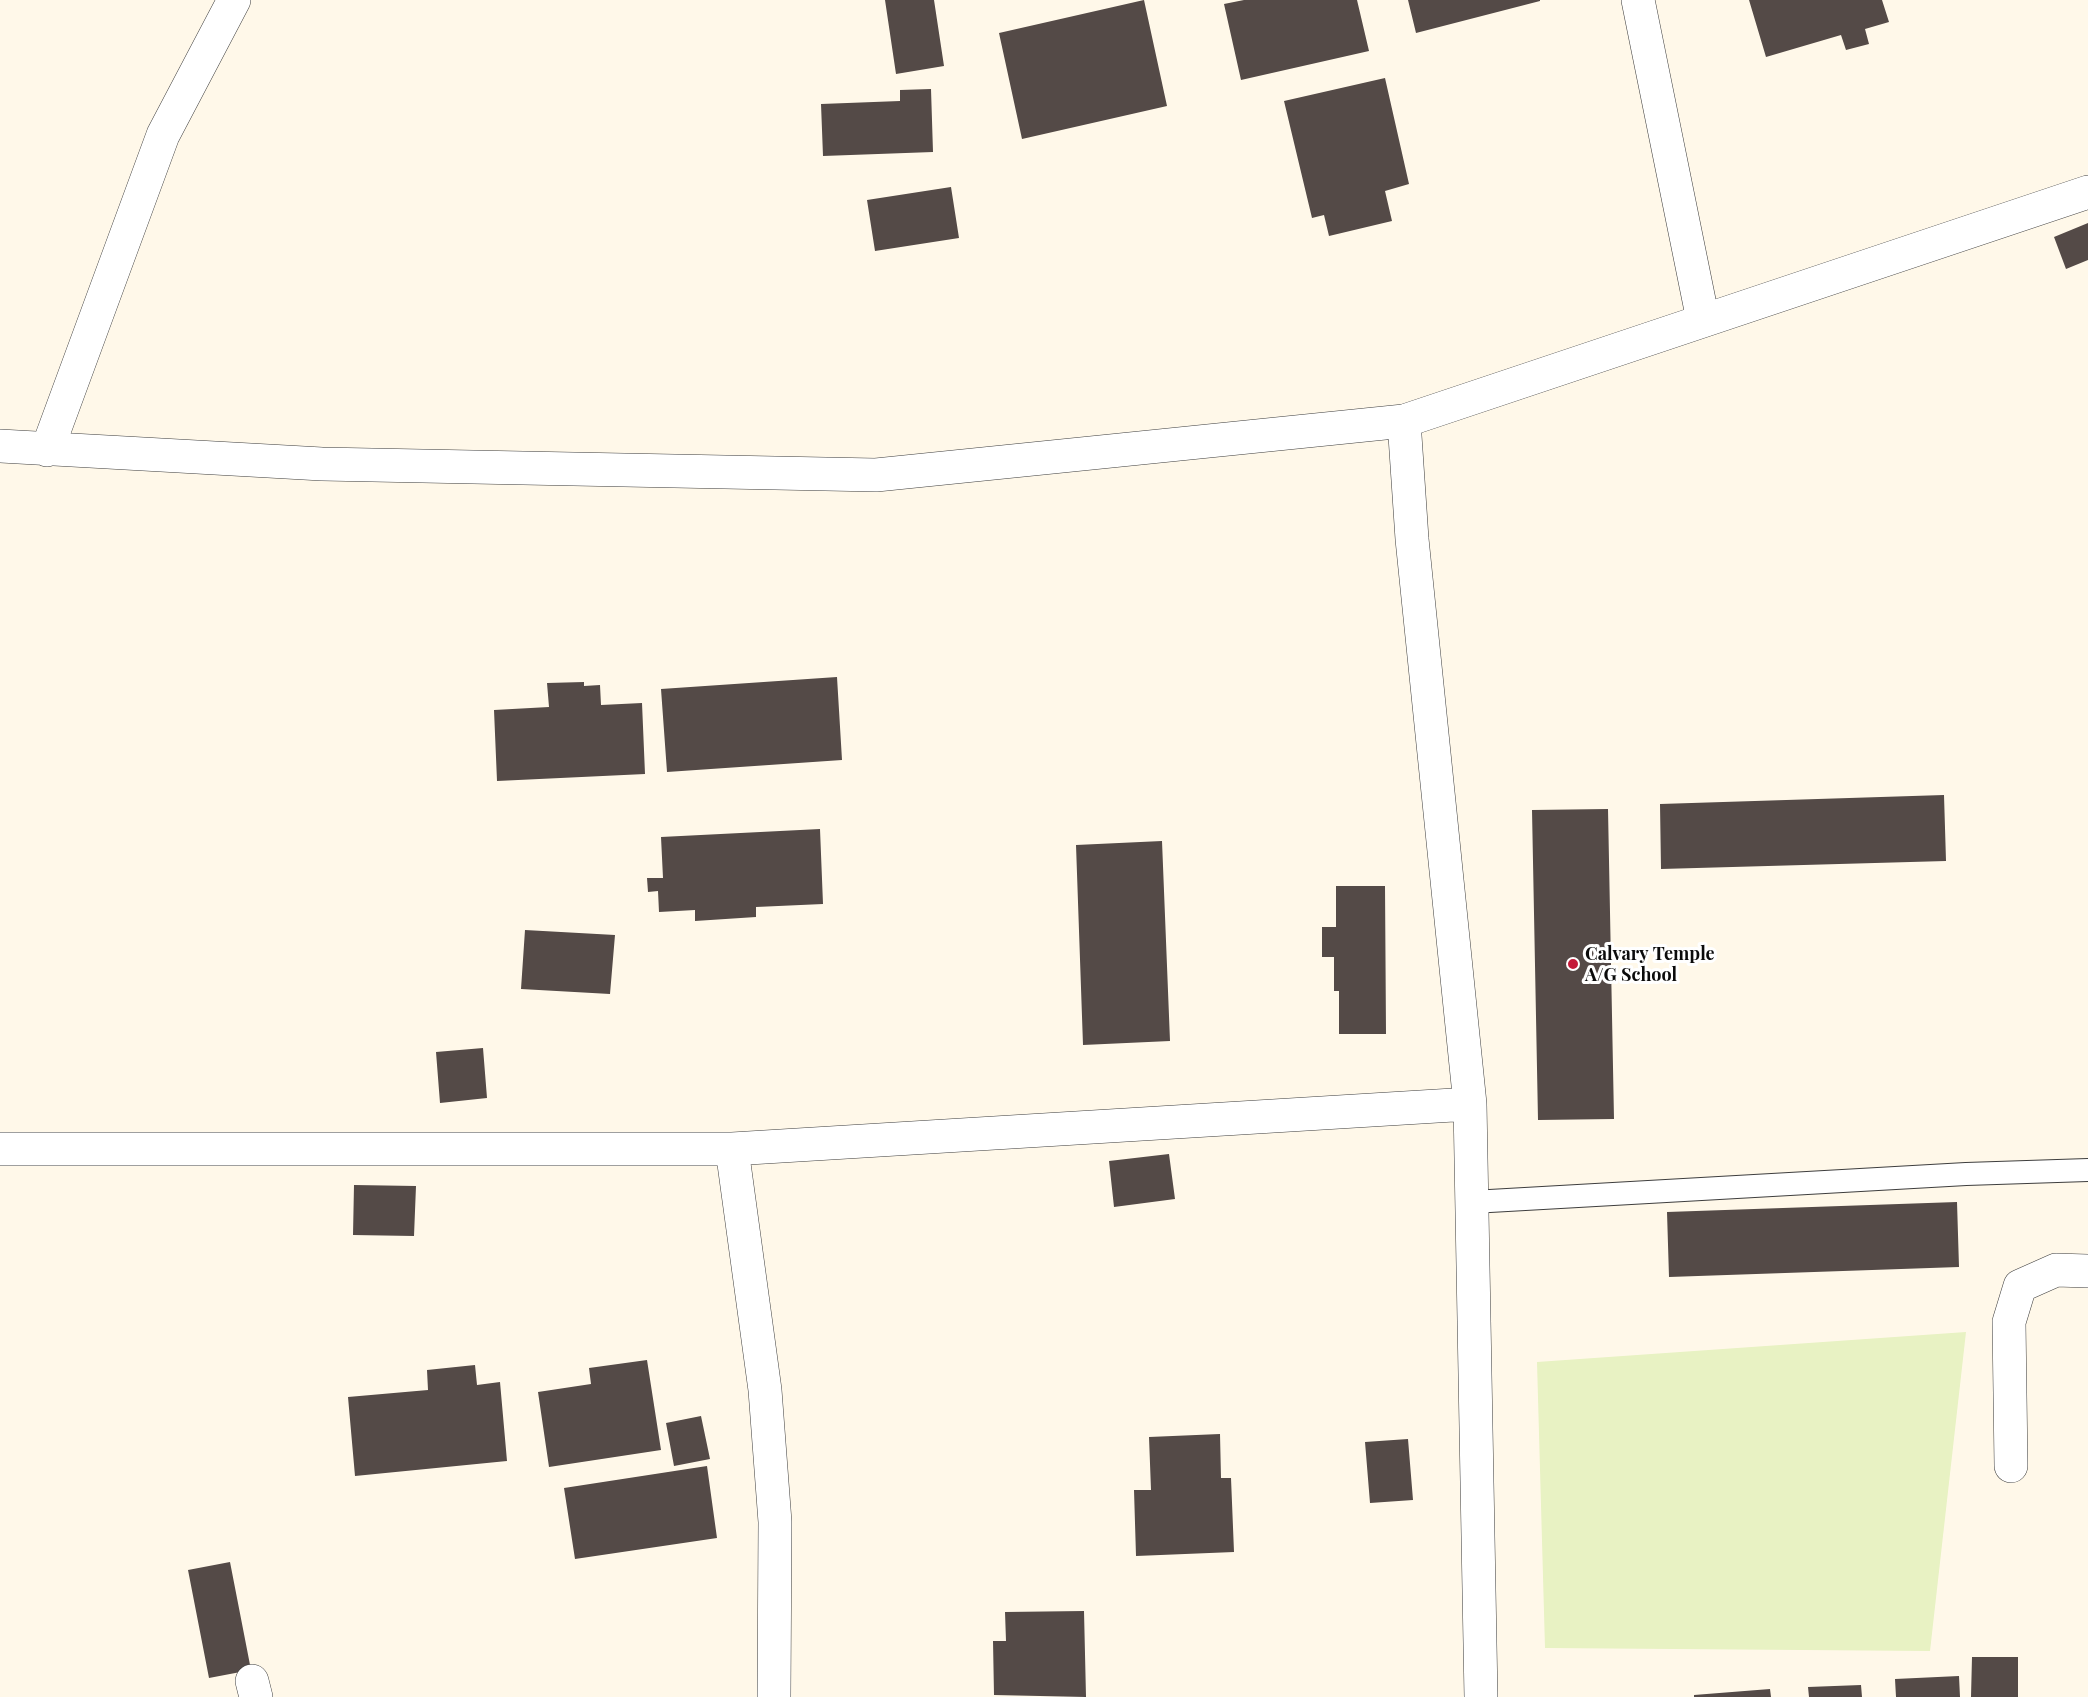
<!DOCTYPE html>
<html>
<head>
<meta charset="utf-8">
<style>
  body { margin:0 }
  canvas { display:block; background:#fff8e9 }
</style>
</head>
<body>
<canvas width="2088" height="1697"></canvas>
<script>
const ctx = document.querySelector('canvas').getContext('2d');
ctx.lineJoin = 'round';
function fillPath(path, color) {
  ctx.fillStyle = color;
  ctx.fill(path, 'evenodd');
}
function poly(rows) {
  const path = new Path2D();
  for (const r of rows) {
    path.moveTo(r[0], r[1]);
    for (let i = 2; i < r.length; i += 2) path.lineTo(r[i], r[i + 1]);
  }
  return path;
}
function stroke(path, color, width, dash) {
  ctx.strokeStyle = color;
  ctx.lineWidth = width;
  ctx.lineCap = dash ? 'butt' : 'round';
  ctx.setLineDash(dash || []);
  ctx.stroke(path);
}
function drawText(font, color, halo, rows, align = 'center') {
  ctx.font = font + ' "Playfair Display",serif';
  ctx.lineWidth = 6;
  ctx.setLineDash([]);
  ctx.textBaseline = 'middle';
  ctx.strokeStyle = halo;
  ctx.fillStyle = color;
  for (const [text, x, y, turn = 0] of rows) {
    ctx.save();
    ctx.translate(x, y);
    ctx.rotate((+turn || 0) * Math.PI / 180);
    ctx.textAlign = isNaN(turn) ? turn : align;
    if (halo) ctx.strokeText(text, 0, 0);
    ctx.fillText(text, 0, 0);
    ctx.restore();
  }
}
fillPath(poly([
  [1966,1332,1930,1651,1545,1648,1537,1362]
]), '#e8f2c3');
fillPath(poly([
  [885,0,934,0,944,66,896,74],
  [1144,0,1167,106,1022,139,999,33],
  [1244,0,1357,0,1369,51,1241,80,1224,4],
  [1408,0,1540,0,1540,1,1416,33],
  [1749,0,1882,0,1889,22,1865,29,1869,44,1846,50,1841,35,1766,57],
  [1385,78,1409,184,1385,191,1392,221,1329,236,1324,215,1312,218,1284,101],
  [931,89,933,152,823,156,821,104,900,101,900,90],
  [951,187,959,238,875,251,867,200],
  [2088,223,2088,260,2066,269,2054,237],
  [837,677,842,760,667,772,661,689],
  [584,682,584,686,600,685,601,705,642,703,645,774,497,781,494,710,549,707,547,683],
  [1944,795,1946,861,1661,869,1660,804],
  [1608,809,1614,1119,1538,1120,1532,810],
  [820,829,823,904,756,907,756,917,695,921,695,910,659,912,658,891,648,892,647,878,663,878,661,837],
  [1162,841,1170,1041,1083,1045,1076,845],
  [1336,886,1385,886,1386,1034,1339,1034,1339,991,1334,991,1334,957,1322,957,1322,927,1336,927],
  [525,930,615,935,610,994,521,989],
  [483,1048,487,1098,440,1103,436,1052],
  [1169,1154,1175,1199,1114,1207,1109,1161],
  [354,1185,416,1186,414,1236,353,1235],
  [1957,1202,1959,1267,1669,1277,1667,1212],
  [647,1360,661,1450,549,1467,538,1392,591,1384,589,1368],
  [475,1365,477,1385,500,1382,507,1461,355,1476,348,1397,428,1390,427,1370],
  [701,1416,710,1459,674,1466,666,1423],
  [1220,1434,1221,1478,1231,1478,1234,1552,1136,1556,1134,1490,1151,1490,1149,1437],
  [1408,1439,1413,1500,1370,1503,1365,1442],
  [707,1466,717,1538,575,1559,564,1488],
  [230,1562,251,1670,209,1678,188,1570],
  [1084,1611,1086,1697,994,1695,993,1641,1006,1641,1005,1612],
  [1972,1657,2018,1657,2018,1697,1971,1697],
  [1959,1676,1960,1697,1896,1697,1895,1679],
  [1861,1685,1862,1697,1809,1697,1808,1687],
  [1770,1689,1771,1697,1694,1697,1694,1695]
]), '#544a47');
const service = poly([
  [1472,1202,1966,1174,2088,1170]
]);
const minor = poly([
  [1638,0,1703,320],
  [1404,421,1412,539,1470,1104,1481,1697],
  [0,446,322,464,876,475,1404,421,2088,192],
  [47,450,163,135,234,0],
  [0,1149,732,1149,1470,1104],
  [732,1149,765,1390,775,1522,774,1697],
  [2011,1466,2009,1322,2020,1286,2056,1270,2088,1271],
  [252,1681,256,1697]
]);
stroke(service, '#3e3e3e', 24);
stroke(minor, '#3e3e3e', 34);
stroke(service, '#fff', 22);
stroke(minor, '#fff', 33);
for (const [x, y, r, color] of [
  [1573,964,6,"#c41a39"]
]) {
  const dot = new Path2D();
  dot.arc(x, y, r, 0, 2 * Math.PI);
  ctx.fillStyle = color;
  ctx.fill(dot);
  stroke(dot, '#fff', 2);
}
drawText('bold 18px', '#0b0b0b', '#fff', [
  ["Calvary Temple",1585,954],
  ["A/G School",1585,975]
], 'left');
</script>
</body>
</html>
